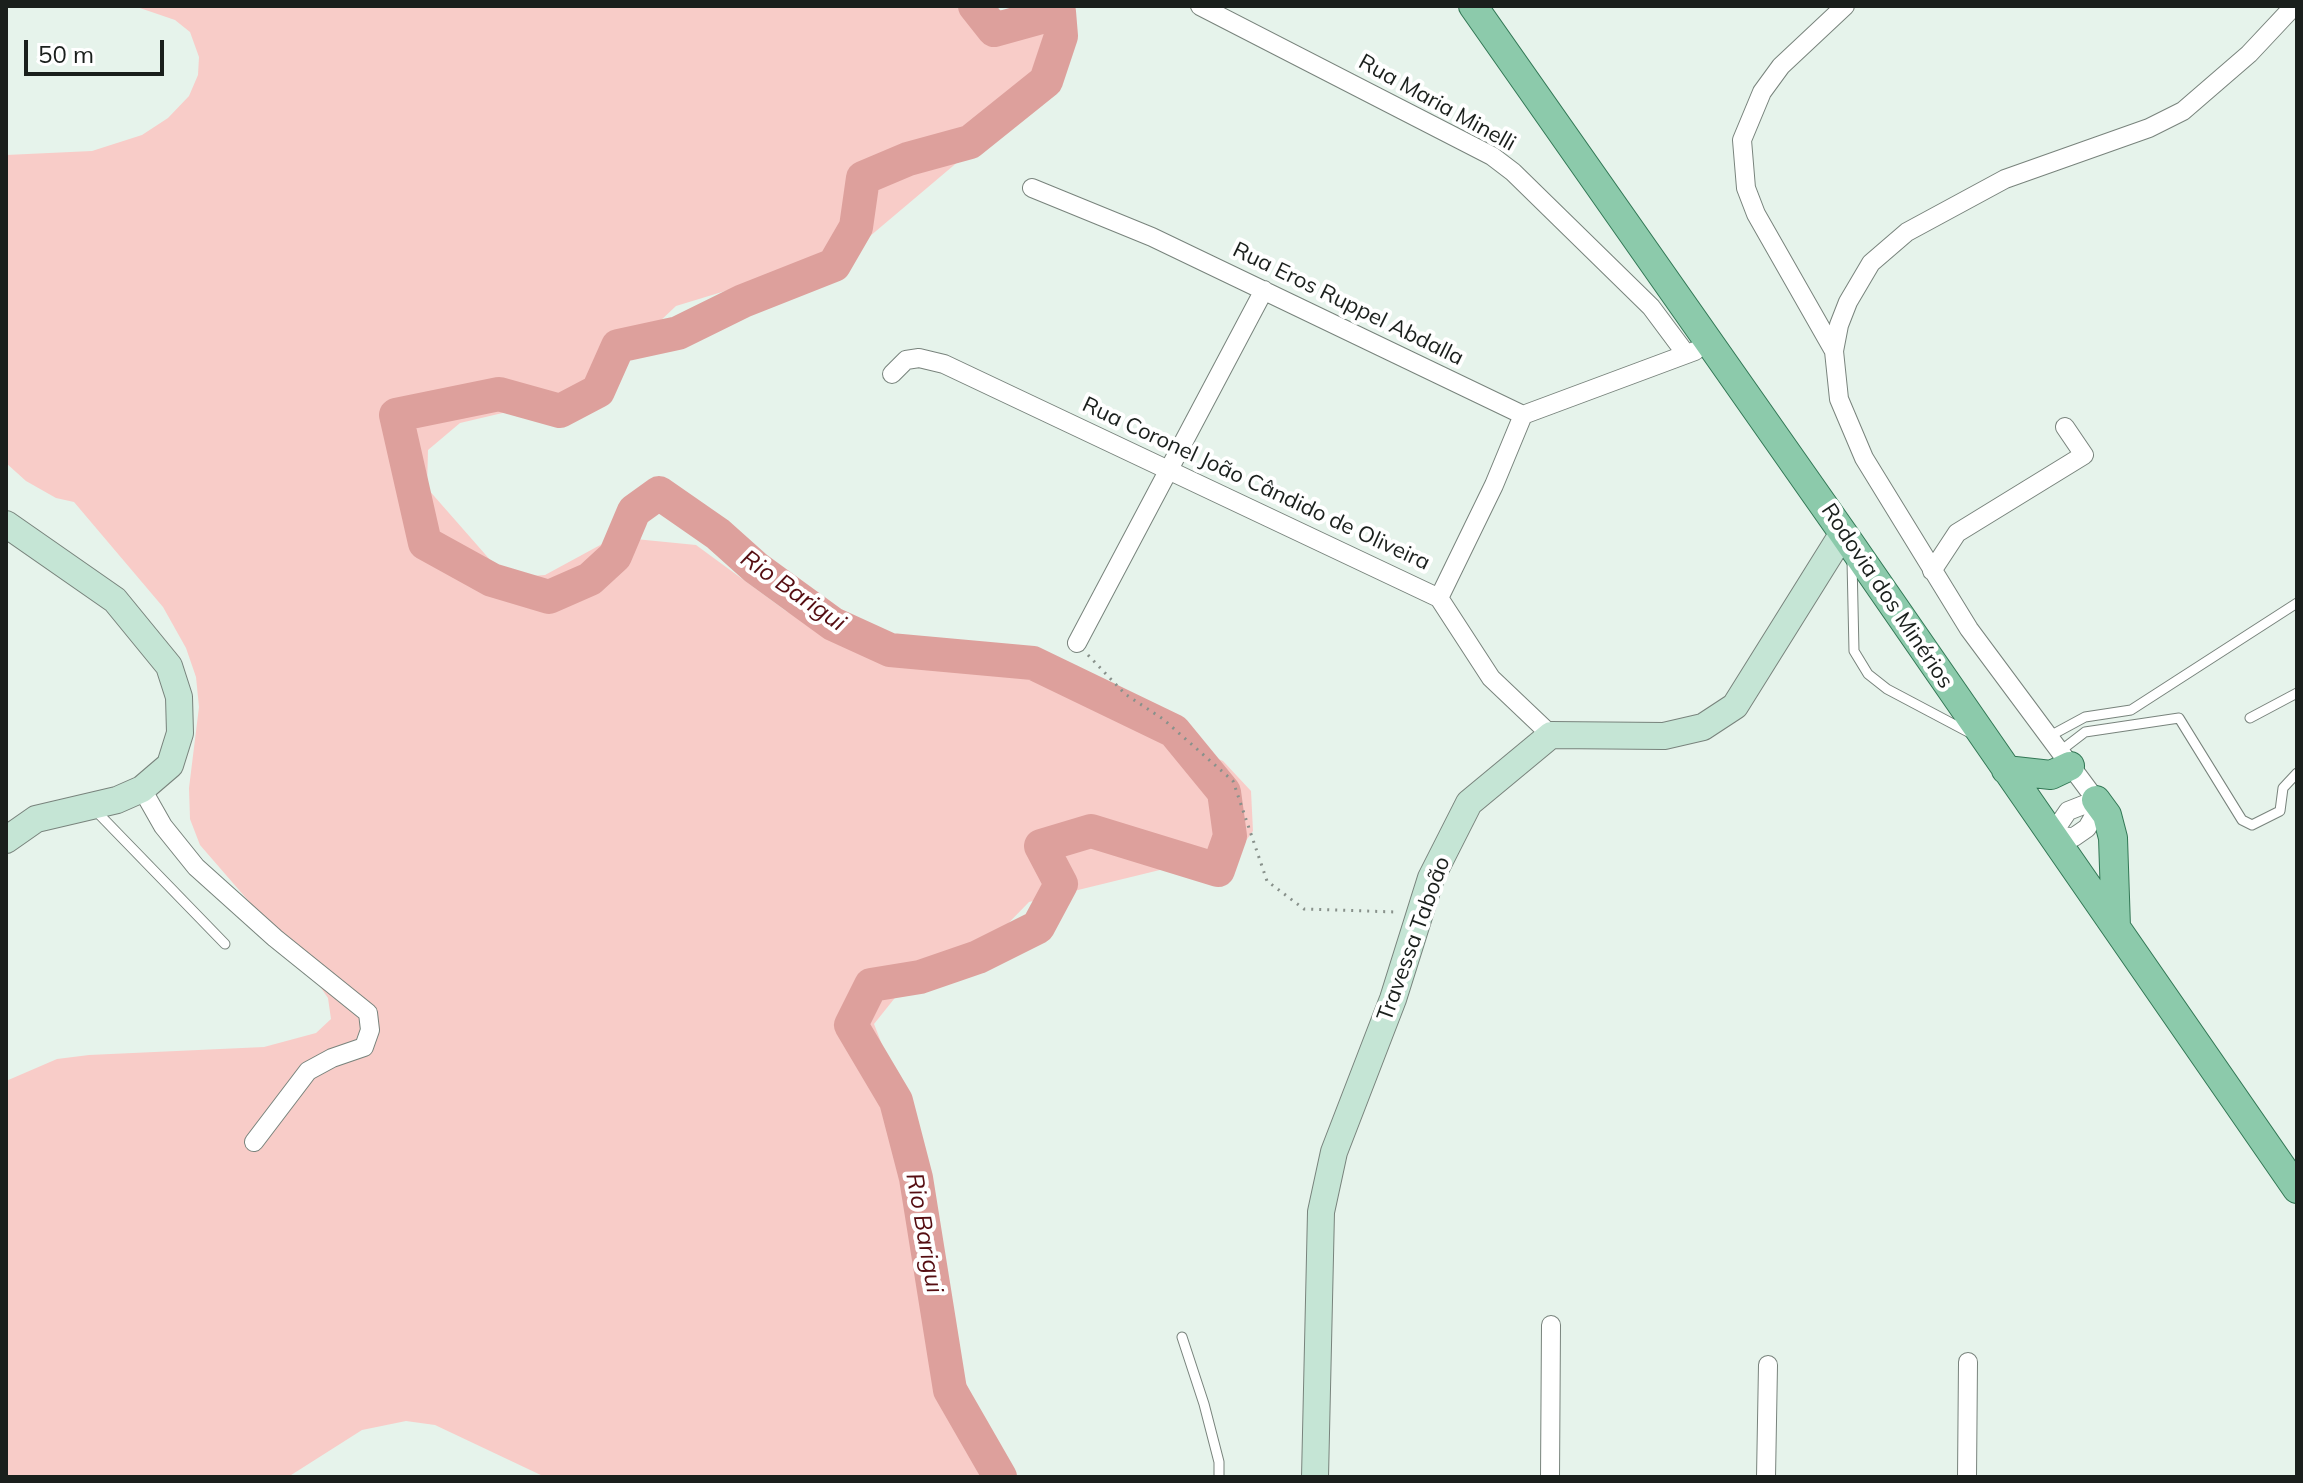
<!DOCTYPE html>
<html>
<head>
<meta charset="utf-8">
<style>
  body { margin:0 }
  #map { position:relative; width:2303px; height:1483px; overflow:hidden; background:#e6f3eb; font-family:Mulish,sans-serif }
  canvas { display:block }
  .frame { position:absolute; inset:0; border:8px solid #1a1f1c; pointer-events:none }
  .scale { position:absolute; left:24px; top:40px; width:140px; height:36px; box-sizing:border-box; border:4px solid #1a1f1c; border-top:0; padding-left:10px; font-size:24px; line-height:28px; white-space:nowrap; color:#1a1f1c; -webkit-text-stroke:6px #fff; paint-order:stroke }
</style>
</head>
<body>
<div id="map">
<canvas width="2303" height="1483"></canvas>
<div class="frame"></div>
<div class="scale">50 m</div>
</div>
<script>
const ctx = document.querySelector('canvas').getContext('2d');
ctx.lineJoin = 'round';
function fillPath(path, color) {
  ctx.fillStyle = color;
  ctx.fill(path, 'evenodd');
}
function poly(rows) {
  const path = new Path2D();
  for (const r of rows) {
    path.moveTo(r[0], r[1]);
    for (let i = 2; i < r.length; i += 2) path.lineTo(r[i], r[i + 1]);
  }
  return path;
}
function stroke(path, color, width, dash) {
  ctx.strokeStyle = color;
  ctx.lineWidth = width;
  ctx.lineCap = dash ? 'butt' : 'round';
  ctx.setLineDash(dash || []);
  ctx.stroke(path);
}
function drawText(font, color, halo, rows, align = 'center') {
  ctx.font = font + ' Mulish,sans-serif';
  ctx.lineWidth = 8;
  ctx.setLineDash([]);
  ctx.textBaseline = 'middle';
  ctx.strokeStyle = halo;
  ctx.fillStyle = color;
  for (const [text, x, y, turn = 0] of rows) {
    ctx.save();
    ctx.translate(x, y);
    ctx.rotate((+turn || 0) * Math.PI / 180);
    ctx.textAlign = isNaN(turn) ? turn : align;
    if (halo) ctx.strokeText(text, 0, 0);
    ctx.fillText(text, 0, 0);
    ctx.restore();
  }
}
fillPath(poly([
  [134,6,971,6,1030,14,1048,23,1043,62,1024,106,850,253,676,306,583,394,460,423,428,450,427,488,506,578,545,575,615,537,696,545,786,611,901,657,1094,685,1161,734,1223,761,1251,791,1253,831,1229,864,1172,867,1029,902,957,976,898,994,874,1024,926,1157,958,1362,1002,1477,545,1477,435,1425,406,1421,362,1430,288,1477,6,1477,6,1081,57,1059,89,1055,264,1047,316,1033,331,1019,328,998,310,972,200,845,190,819,189,788,199,707,196,677,186,648,163,607,74,502,56,498,26,481,6,463,6,155,92,151,142,135,168,118,189,96,198,75,199,57,190,32,175,20]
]), '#f8ccc8');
stroke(poly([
  [975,6,994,30,1059,12,1061,36,1046,81,970,142,908,159,863,178,856,227,834,265,743,301,678,333,618,346,598,391,560,411,499,394,396,415,425,543,492,580,549,597,590,579,615,556,634,511,659,493,718,534,756,568,833,624,890,650,1033,663,1174,731,1224,792,1230,836,1218,870,1091,831,1041,846,1061,884,1038,927,978,957,920,977,871,985,851,1025,896,1101,916,1178,950,1390,1000,1477]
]), '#dda09c', 34);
const lane = poly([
  [1852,561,1854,651,1868,674,1887,689,1972,734],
  [2250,718,2297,693],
  [2048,737,2085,717,2131,710,2297,603],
  [2059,752,2085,732,2179,718,2242,820,2252,825,2280,811,2283,788,2297,773],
  [94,809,225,944],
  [1182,1337,1204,1404,1219,1462,1219,1477]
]);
const street = poly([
  [1200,6,1492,156,1513,172,1651,307,1686,354],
  [1032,188,1152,237,1523,415],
  [1834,351,1756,214,1746,188,1742,140,1762,92,1781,66,1845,6],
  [892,374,906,360,919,358,944,364,1439,598,1491,678,1551,735],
  [1932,571,1957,533,2084,455,2065,427],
  [1439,598,1494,485,1523,415,1695,351],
  [1077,643,1264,290],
  [142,789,163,826,196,867,275,938,368,1013,370,1030,364,1047,332,1058,308,1071,254,1142],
  [2096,800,2068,811,2051,836,2074,837,2087,828,2094,816,2096,800,1969,629,1864,458,1839,399,1834,351,1839,325,1848,302,1871,263,1907,232,2005,179,2149,128,2183,111,2249,54,2294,6],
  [1550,1477,1551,1325],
  [1766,1477,1768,1365],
  [1967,1477,1968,1362]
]);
const secondary = poly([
  [6,524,115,600,169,666,179,697,180,733,170,765,142,789,117,800,36,819,6,840],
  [1315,1477,1321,1212,1334,1152,1393,999,1431,878,1469,803,1551,735,1664,736,1703,727,1735,706,1843,533]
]);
const primary = poly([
  [1473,6,1843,533,2297,1189],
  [2006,770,2051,775,2070,766],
  [2096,800,2107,815,2113,838,2116,927]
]);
stroke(lane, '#78837c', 11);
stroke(street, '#78837c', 20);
stroke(secondary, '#78837c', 28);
stroke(primary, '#327755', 30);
stroke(poly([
  [1088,655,1125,694,1163,719,1233,781,1267,881,1304,909,1396,912]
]), '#88918b', 3, [2, 6]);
stroke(lane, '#fff', 9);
stroke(street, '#fff', 18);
stroke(secondary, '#c5e5d5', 26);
stroke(primary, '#8ccaab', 28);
drawText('22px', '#1a1f1c', '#fff', [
  ["Rua Maria Minelli",1437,103,29],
  ["Rua Eros Ruppel Abdalla",1348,304,26],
  ["Rua Coronel João Cândido de Oliveira",1256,484,25],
  ["Rodovia dos Minérios",1887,596,56],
  ["Travessa Taboão",1414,939,-70]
]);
drawText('italic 24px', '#550d11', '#fff', [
  ["Rio Barigui",793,591,35],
  ["Rio Barigui",924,1233,80]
]);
</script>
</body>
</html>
